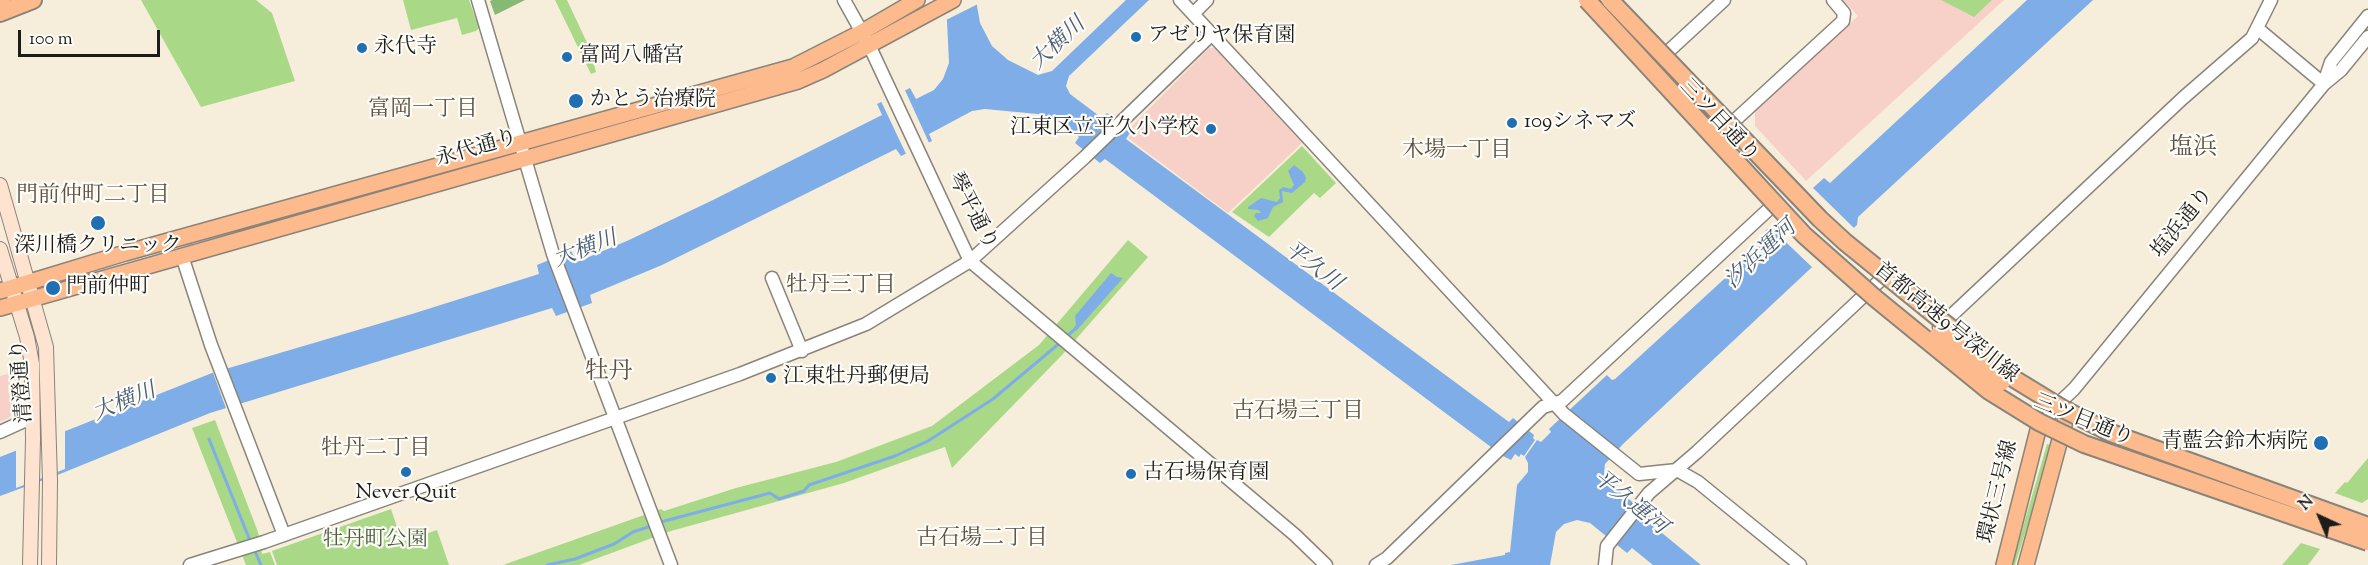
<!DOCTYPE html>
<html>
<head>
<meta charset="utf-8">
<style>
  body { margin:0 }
  #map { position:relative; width:2368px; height:565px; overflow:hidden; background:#f6edda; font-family:"Sorts Mill Goudy",serif }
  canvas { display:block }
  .north { position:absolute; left:2290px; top:487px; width:60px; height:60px; -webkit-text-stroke:4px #fdfcf7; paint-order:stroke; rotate:316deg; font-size:16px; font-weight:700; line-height:24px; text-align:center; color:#1c1c1c }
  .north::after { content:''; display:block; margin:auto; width:21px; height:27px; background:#1c1c1c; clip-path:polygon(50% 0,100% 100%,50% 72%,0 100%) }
  .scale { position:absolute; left:18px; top:30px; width:142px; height:27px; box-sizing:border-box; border:3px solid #1c1c1c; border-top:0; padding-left:8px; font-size:18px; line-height:21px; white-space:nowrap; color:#1c1c1c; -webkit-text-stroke:4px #fdfcf7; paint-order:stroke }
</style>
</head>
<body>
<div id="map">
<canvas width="2368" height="565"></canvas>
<div class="north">N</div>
<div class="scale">100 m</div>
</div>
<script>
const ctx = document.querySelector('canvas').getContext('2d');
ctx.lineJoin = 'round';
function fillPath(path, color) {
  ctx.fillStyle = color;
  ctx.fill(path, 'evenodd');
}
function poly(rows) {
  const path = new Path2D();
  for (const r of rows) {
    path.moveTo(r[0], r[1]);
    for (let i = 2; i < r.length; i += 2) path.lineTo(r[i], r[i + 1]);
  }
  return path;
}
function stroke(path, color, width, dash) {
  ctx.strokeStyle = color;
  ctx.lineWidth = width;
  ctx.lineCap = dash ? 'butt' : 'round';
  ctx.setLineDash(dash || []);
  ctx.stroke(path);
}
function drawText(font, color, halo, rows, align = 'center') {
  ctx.font = font + ' "Sorts Mill Goudy","Noto Serif JP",serif';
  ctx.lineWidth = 4.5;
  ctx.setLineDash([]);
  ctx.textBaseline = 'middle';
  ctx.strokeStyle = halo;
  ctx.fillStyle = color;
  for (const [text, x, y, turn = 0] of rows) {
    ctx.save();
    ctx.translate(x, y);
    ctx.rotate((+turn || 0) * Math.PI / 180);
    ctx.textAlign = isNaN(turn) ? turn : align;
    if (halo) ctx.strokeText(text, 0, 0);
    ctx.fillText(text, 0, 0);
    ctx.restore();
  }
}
fillPath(poly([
  [1843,0,2004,0,1806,181,1755,126,1755,111,1858,16],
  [1209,48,1215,48,1302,143,1228,213,1128,138,1134,131,1131,127],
  [15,372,16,407,9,418,0,422,0,376]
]), '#f7d1c7');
fillPath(poly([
  [141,0,256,0,272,13,295,81,201,107],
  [403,0,469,0,479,28,476,31,462,35,457,18,411,30],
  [555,0,567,0,590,49,596,72,591,74],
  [1941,0,1992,0,1974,17],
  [1302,146,1336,183,1320,198,1314,193,1269,237,1232,212],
  [1128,240,1148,257,1063,354,952,468,945,447,844,483,671,531,579,565,503,565,661,509,664,511,736,488,836,462,932,426,1039,345],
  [215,420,258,532,262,554,270,552,275,565,246,565,192,428],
  [2047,444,2050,445,2033,508,2015,565,2012,565],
  [2368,458,2368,499,2362,503,2335,493,2345,482,2347,483],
  [391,509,402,542,437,530,449,565,277,565,272,551],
  [2301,543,2320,549,2308,565,2282,565]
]), '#a9d987');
fillPath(poly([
  [492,0,525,0,495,15,490,1]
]), '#86b974');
fillPath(poly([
  [946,0,976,0,980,23,992,46,1008,60,1038,75,1052,71,1126,0,1149,0,1069,76,1066,86,1070,94,1102,118,1107,113,1132,130,1126,139,1509,422,1513,418,1534,435,1533,438,1535,440,1524,456,1521,454,1519,457,1515,454,1511,460,1503,456,1105,159,1100,163,1075,143,1079,137,1062,124,1038,114,985,109,972,111,929,134,932,141,901,156,896,149,662,265,590,295,592,303,556,316,552,308,210,413,60,474,0,496,0,457,212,373,412,314,539,274,537,265,571,251,577,262,629,240,713,200,882,115,877,104,910,88,916,99,934,90,943,79,949,63],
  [2027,0,2093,0,1858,217,1857,225,1623,444,1605,464,1604,473,1607,481,1654,520,1651,524,1701,565,1653,565,1632,548,1627,553,1590,523,1577,520,1564,524,1556,532,1550,565,1451,565,1505,555,1505,553,1510,552,1517,485,1528,472,1528,463,1525,457,1537,440,1541,442,1551,432,1549,429,1607,375,1612,380,1615,379,1770,237,1765,231,1824,178,1830,183],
  [1294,165,1303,172,1306,178,1305,182,1292,193,1282,191,1283,202,1273,207,1268,218,1258,221,1254,216,1256,213,1261,213,1259,210,1248,209,1248,207,1261,198,1277,202,1280,198,1279,190,1283,187,1291,189,1294,185,1288,171],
  [1111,273,1117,277,1123,278,1076,331,1073,329,1076,325,1075,316]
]), '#7eade8');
fillPath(poly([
  [943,0,979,0,980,3,944,21],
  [904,88,930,145,907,156,880,99],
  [1811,186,1856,230,1814,269,1768,225],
  [227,366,241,406,227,411,212,370],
  [65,430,65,469,16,488,16,449]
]), '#f6edda');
stroke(poly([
  [1066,337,1074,330],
  [209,439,251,543],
  [657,523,770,493,779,499,804,491,809,485,895,456,928,441,993,399,1061,342],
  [254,549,261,565],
  [547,565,575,559,614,544,633,532,651,526]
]), '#7eade8', 3);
const tertiary = poly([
  [478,0,553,254,671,565],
  [844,0,869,45,970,261,1295,535,1326,565],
  [1180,0,1564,414,1639,474,1677,470,1698,482,1800,565],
  [1193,14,1207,0],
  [2257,28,2324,84],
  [1659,60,1724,0],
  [2324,83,2331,62,2368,16],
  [1733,122,1843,21,1844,13,1833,0],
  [182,256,211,345,284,535],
  [772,278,802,351],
  [1939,327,2183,98,2252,38,2271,0],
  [2039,428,2058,404,2074,389,2324,84,2341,70,2368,37],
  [0,432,33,417],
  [190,565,264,542,740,374,866,324,970,261,1085,157,1212,34],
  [1376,565,1387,558,1543,407,1562,401,1769,209],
  [1605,565,1607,546,1649,493,1697,452,1887,274]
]);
const secondary = poly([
  [0,185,46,347,50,481,49,565],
  [0,249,27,337,32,364,33,439,30,565]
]);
const primary = poly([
  [0,291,125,253,793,67,862,32,917,0],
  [0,308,798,81,823,70,953,0],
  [2004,565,2038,430],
  [2026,565,2068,410]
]);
const motorway = poly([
  [0,1,2,0],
  [0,13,33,0],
  [1685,88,1725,136]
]);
stroke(tertiary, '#89847b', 15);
stroke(secondary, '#89847b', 16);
stroke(primary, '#89847b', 18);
stroke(motorway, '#89847b', 20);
stroke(tertiary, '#fff', 12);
stroke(secondary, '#fee3d1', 14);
stroke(primary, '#fcba8d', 15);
stroke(motorway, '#fcba8d', 16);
const motorwayBridge = poly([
  [1587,0,1804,235,1875,298,1989,391,2039,422,2084,444,2368,542],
  [1610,0,1820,219,1845,242,2011,377,2065,410,2111,433,2368,526],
  [1937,336,2002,382]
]);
stroke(motorwayBridge, '#89847b', 20, []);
stroke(motorwayBridge, '#fcba8d', 16);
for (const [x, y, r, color] of [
  [1136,37,6,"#1f6fb2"],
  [362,48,6,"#1f6fb2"],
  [567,57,6,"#1f6fb2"],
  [576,101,8,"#1f6fb2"],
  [1512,123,6,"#1f6fb2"],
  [1211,129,6,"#1f6fb2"],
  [98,223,8,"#1f6fb2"],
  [53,288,8,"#1f6fb2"],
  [771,378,6,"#1f6fb2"],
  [2321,443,8,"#1f6fb2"],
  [406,472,6,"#1f6fb2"],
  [1131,474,6,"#1f6fb2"]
]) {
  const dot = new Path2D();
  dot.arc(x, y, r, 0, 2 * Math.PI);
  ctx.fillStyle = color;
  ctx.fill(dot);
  stroke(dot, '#fdfcf7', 2);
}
drawText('21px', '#1c1c1c', '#fdfcf7', [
  ["アゼリヤ保育園",1148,37],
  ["永代寺",374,48],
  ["富岡八幡宮",579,57],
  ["かとう治療院",590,101],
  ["109シネマズ",1524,123],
  ["江東区立平久小学校",1199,129,"right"],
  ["深川橋クリニック",98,247,"center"],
  ["門前仲町",66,288],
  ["江東牡丹郵便局",783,378],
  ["青藍会鈴木病院",2308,443,"right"],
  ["古石場保育園",1143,474],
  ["Never Quit",406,494,"center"]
], 'left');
drawText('21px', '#1c1c1c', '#fdfcf7', [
  ["三ツ目通り",1718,122,47],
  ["永代通り",477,150,-16],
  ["琴平通り",971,212,63],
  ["塩浜通り",2184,224,-51],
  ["首都高速9号深川線",1945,324,39],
  ["清澄通り",24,381,-94],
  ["三ツ目通り",2083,422,22],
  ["環状三号線",2000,492,-76]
]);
drawText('21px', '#4d5e41', '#fdfcf7', [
  ["牡丹町公園",375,541]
]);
drawText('italic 22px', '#485d78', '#fdfcf7', [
  ["大横川",1059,45,-43],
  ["大横川",586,251,-21],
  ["汐浜運河",1762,256,-43],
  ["平久川",1312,268,37],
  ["大横川",125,404,-22],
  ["平久運河",1629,504,39]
]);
drawText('22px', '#5c5142', '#fdfcf7', [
  ["富岡一丁目",423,111],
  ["木場一丁目",1457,152],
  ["門前仲町二丁目",93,197],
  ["牡丹三丁目",841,287],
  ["古石場三丁目",1298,413],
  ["牡丹二丁目",376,450],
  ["古石場二丁目",982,540]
]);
drawText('24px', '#5c5142', '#fdfcf7', [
  ["塩浜",2193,150],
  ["牡丹",609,374]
]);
</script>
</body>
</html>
